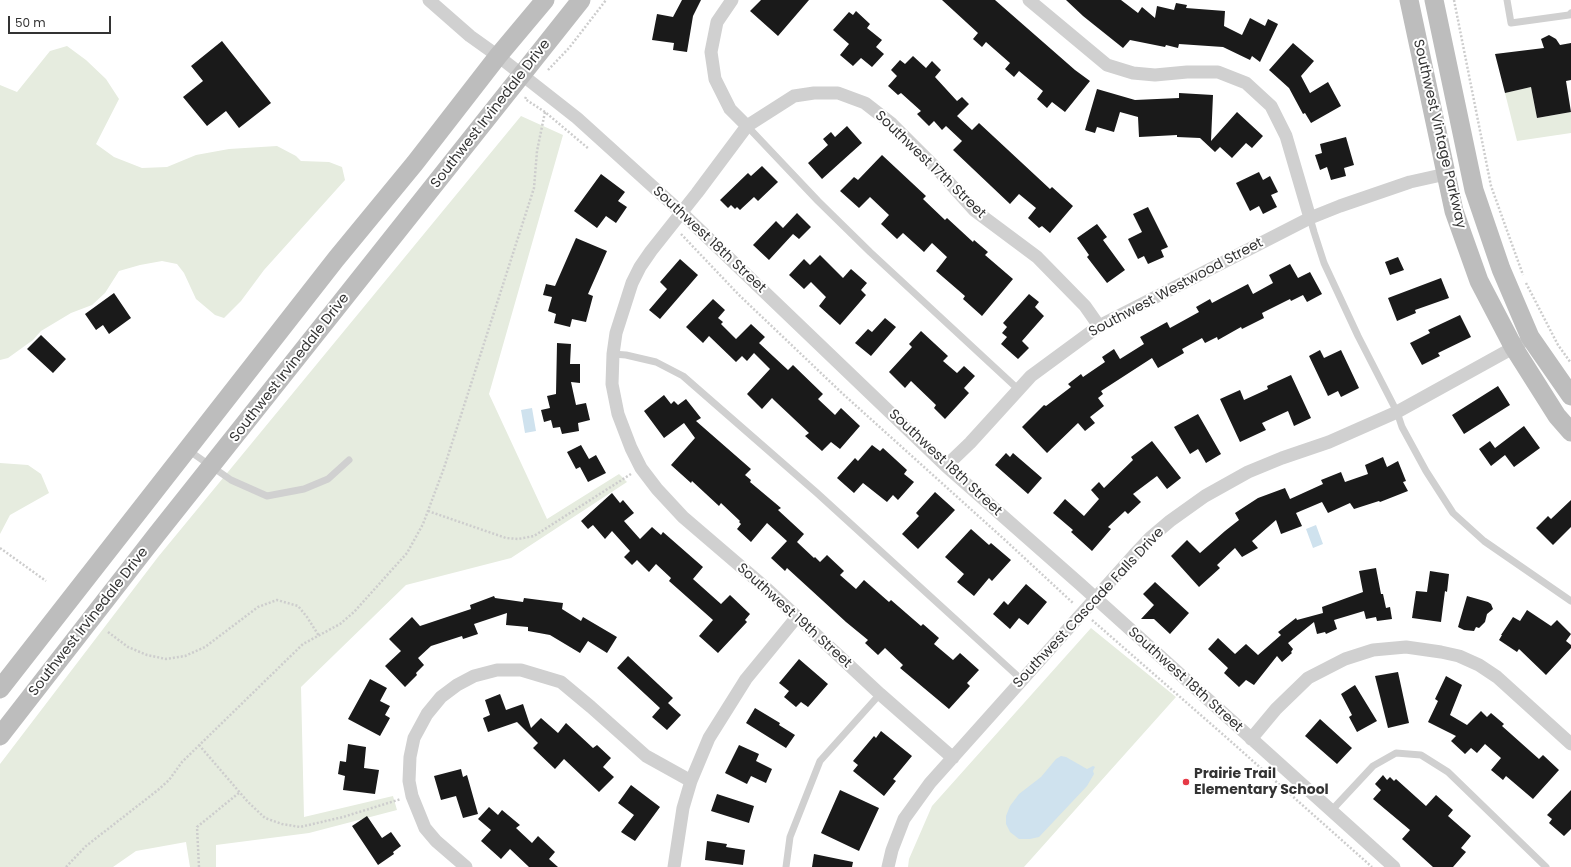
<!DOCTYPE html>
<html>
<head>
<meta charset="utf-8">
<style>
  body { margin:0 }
  #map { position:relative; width:1571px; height:867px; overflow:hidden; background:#fff; font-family:Poppins,sans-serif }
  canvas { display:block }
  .scale { position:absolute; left:8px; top:16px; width:103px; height:18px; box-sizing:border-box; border:2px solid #333; border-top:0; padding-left:5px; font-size:12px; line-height:14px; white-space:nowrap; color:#333; -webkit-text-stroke:3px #fff; paint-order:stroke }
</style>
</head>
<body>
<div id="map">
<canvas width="1571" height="867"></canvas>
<div class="scale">50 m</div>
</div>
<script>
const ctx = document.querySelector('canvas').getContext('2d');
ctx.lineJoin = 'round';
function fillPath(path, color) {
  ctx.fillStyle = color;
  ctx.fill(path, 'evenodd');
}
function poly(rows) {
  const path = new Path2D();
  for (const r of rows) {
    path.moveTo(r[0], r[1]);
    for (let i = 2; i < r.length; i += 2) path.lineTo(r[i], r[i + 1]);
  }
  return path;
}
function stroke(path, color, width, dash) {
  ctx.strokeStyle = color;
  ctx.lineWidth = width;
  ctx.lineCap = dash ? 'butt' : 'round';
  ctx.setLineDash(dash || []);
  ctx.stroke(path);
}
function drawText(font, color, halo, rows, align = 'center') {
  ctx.font = font + ' Poppins,sans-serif';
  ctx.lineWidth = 4;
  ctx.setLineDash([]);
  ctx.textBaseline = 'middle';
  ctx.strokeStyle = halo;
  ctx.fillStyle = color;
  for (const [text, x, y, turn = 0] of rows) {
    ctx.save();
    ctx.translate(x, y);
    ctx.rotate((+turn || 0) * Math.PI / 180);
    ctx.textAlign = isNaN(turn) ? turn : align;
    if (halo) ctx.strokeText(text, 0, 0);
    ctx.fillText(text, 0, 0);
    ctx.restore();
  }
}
fillPath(poly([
  [67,46,86,60,106,79,119,99,96,144,114,157,142,168,167,167,196,155,229,149,277,146,296,156,301,161,329,162,342,167,345,180,264,270,241,301,224,318,215,315,196,299,184,273,177,264,162,261,140,265,119,271,105,293,92,305,71,313,41,331,33,340,8,358,0,360,0,85,17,92,50,51],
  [1531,87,1537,118,1571,112,1571,133,1517,141,1505,93],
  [521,116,563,135,489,394,547,519,619,474,627,482,511,558,406,585,301,687,304,817,393,796,397,810,309,833,216,845,216,867,190,867,186,842,136,851,113,867,0,867,0,764,158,557],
  [0,463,28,465,41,474,49,493,10,515,0,534],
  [1091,628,1176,697,1024,867,908,867,909,859,932,806]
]), '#e6ecdf');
fillPath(poly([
  [532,408,536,431,525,433,521,410],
  [1316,525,1323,544,1313,548,1306,529],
  [1061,756,1066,757,1087,769,1093,766,1095,767,1093,771,1094,774,1087,786,1039,837,1030,839,1019,839,1010,832,1006,824,1006,816,1010,806,1019,794,1041,777,1056,759]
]), '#cfe2ee');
fillPath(poly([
  [682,0,701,0,693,16,687,52,673,50,674,43,652,40,657,14,673,17],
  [761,0,809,0,778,36,750,11],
  [942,0,995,0,1075,70,1090,81,1065,112,1052,102,1047,108,1037,99,1043,91,1019,71,1014,77,1005,69,1010,63,986,42,982,47,973,39,978,33],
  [1066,0,1121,0,1138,13,1142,7,1155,18,1157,6,1174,10,1176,3,1187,5,1186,8,1225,11,1224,26,1242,35,1250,18,1265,26,1268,19,1278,24,1260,62,1252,56,1250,60,1223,47,1179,44,1178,48,1166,45,1165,47,1130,40,1123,48,1083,16],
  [856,11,870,24,867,28,882,40,876,47,884,54,872,67,861,58,853,66,840,55,849,44,833,30,849,12,853,15],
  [1549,35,1556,39,1560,45,1571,43,1571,80,1566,81,1571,112,1537,118,1531,87,1505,93,1495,54,1544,48,1541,39],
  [222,41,271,103,239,128,226,111,207,126,183,97,203,81,191,66],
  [1293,43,1314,61,1301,76,1310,93,1328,82,1341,106,1311,123,1305,113,1303,114,1289,88,1269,70],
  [913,56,926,68,932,61,941,70,935,77,957,101,962,97,969,104,957,116,972,130,979,123,1050,189,1052,187,1073,206,1050,233,1042,226,1039,228,1028,218,1036,208,1019,194,1010,204,953,150,962,141,946,126,942,130,934,121,929,126,917,114,921,111,901,93,898,95,888,86,897,76,891,70,900,60,905,64],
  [1097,89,1135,100,1179,98,1179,93,1213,95,1211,141,1237,112,1263,136,1252,148,1246,143,1232,158,1220,147,1215,152,1200,138,1177,137,1177,135,1139,137,1138,117,1120,112,1114,132,1097,127,1095,133,1085,130],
  [847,126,862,143,822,179,808,163,828,145,823,139,831,132,835,137],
  [1346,137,1354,165,1344,168,1346,176,1331,180,1327,167,1320,170,1315,155,1322,153,1320,144],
  [882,155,926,196,923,199,945,220,947,218,973,242,974,240,988,252,985,255,1013,279,982,316,963,299,965,296,936,271,947,257,932,243,924,252,903,233,897,239,881,224,889,215,870,197,859,208,840,191,854,177,858,180],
  [762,166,778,182,758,201,754,197,740,210,737,207,735,209,731,205,728,208,720,200,748,173,751,176],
  [1259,172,1263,180,1270,176,1278,192,1271,195,1277,207,1263,214,1259,206,1250,211,1236,183],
  [601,174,625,192,618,201,627,207,616,223,606,216,597,228,574,211],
  [1148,207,1168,247,1161,250,1164,257,1148,264,1144,256,1138,259,1128,239,1142,232,1133,214],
  [797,213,811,227,799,239,793,234,769,260,753,245,776,221,783,228],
  [1097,224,1107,237,1103,240,1125,270,1107,283,1087,257,1089,255,1077,238],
  [576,238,607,251,588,294,593,296,586,322,572,319,570,327,554,323,556,314,548,311,552,297,543,295,546,284,555,286],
  [820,255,843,278,851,269,867,283,861,290,866,295,840,325,819,306,826,297,811,282,804,289,789,275,804,259,810,265],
  [1398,257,1404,270,1390,275,1385,262],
  [680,259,698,275,660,319,649,310,667,289,660,282],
  [1290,264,1298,278,1310,272,1322,294,1307,302,1303,295,1291,301,1290,299,1262,313,1264,318,1242,329,1241,327,1218,340,1217,337,1205,343,1202,338,1182,349,1184,353,1158,368,1152,358,1101,391,1103,394,1098,398,1104,406,1090,417,1095,423,1085,431,1078,423,1047,453,1022,427,1044,405,1046,406,1071,387,1068,384,1081,374,1083,377,1105,362,1102,357,1114,349,1120,359,1144,344,1140,337,1167,322,1170,328,1199,312,1196,307,1210,299,1212,303,1248,284,1253,294,1273,283,1269,275],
  [1441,278,1449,298,1415,310,1416,313,1397,321,1388,298],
  [114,293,131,318,109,334,103,325,96,330,85,314],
  [1029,294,1039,302,1035,307,1044,316,1022,341,1029,348,1018,359,1001,344,1007,337,1002,333,1007,327,1003,323],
  [713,299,725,310,718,318,723,322,721,324,736,339,751,324,765,337,759,343,774,357,788,370,793,365,823,394,818,399,835,415,841,408,860,426,840,449,831,442,822,451,805,436,809,433,775,401,772,398,762,409,747,394,770,369,754,353,747,361,742,356,736,362,709,336,703,343,686,327],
  [1460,315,1471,337,1438,353,1440,356,1422,365,1410,343,1430,333,1428,330],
  [885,318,896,327,871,356,855,343,868,329,872,332],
  [921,331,948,356,943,361,957,373,964,366,975,376,964,388,969,393,945,419,934,408,936,405,911,381,905,388,889,372,912,347,909,344],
  [41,335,66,359,53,373,27,349],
  [557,343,571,344,570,364,580,364,580,383,571,382,576,405,586,403,590,420,578,423,579,431,562,434,560,427,553,428,551,420,544,422,541,410,550,408,547,396,556,394],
  [1320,350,1324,358,1341,350,1359,388,1341,397,1338,391,1328,396,1309,356],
  [1291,375,1311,418,1294,426,1288,411,1262,423,1266,430,1240,442,1220,399,1240,390,1244,400,1268,389,1267,386],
  [1498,386,1510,405,1464,434,1452,415],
  [664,395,671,404,674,401,678,405,686,399,701,418,696,421,751,469,745,475,751,480,750,482,781,508,778,510,804,534,797,542,814,558,815,557,820,562,827,555,844,571,840,575,856,589,864,580,889,602,891,600,921,626,923,624,939,638,934,644,953,660,960,653,979,670,967,683,970,686,949,709,900,668,903,665,885,648,878,655,865,643,868,640,846,622,787,568,785,571,771,558,787,541,767,523,751,542,737,529,741,524,739,522,740,521,721,503,719,506,692,481,691,483,671,465,695,438,684,423,664,438,644,411],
  [1198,414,1221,454,1206,463,1198,449,1190,454,1174,427],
  [1524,426,1540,448,1514,467,1505,455,1491,466,1479,449,1490,441,1495,448],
  [1152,441,1181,478,1167,489,1157,476,1133,494,1141,502,1128,514,1125,511,1108,527,1111,529,1092,551,1071,532,1073,530,1053,513,1065,499,1084,516,1099,499,1091,490,1099,482,1104,488,1133,460,1131,457],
  [581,445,589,459,596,455,606,473,588,482,580,467,576,469,567,452],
  [872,445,880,451,883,448,907,470,904,474,914,482,898,500,893,495,887,502,863,483,854,493,837,478,855,458,858,461],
  [1006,453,1010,457,1013,453,1042,478,1028,494,995,465],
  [1383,457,1387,467,1398,461,1406,481,1403,482,1408,491,1380,502,1379,501,1354,509,1350,503,1328,513,1322,502,1296,513,1302,526,1281,534,1276,520,1252,541,1258,548,1242,557,1235,548,1217,565,1220,568,1199,587,1171,556,1187,540,1200,553,1225,531,1239,520,1235,513,1258,498,1285,488,1290,499,1323,484,1321,480,1341,472,1345,482,1368,474,1365,465],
  [935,492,955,510,918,549,902,534,919,516,916,513],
  [612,493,620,503,623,500,634,513,624,521,640,539,652,527,661,535,663,532,703,567,693,579,721,604,730,595,750,614,745,620,747,622,718,653,699,636,713,620,669,581,671,578,656,564,649,572,637,560,632,565,624,557,630,551,612,531,605,539,593,525,588,529,581,521],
  [1571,500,1571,527,1553,545,1536,528,1548,516,1551,519],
  [971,529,989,545,991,543,1011,560,992,581,989,578,974,596,957,582,964,574,945,557],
  [1376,568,1381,594,1383,594,1386,608,1390,607,1392,619,1377,621,1376,617,1366,619,1364,611,1334,620,1337,629,1326,634,1325,632,1317,634,1314,622,1288,643,1293,649,1291,652,1292,653,1282,662,1277,656,1254,685,1246,680,1239,687,1224,673,1228,668,1208,649,1218,638,1235,654,1246,644,1258,655,1281,635,1278,632,1296,618,1297,620,1323,613,1322,607,1363,592,1359,571],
  [1430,571,1449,574,1447,592,1445,591,1441,622,1412,618,1416,591,1427,592],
  [1155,582,1189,613,1170,634,1154,619,1141,619,1154,605,1143,594],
  [1026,584,1047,602,1028,625,1019,618,1010,629,993,614,1004,601,1008,605],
  [494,596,495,598,523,602,524,598,563,603,562,609,581,621,583,617,617,637,607,653,588,641,580,653,550,635,528,631,528,627,506,625,507,613,474,624,478,634,463,639,462,636,431,646,418,658,424,665,416,673,417,675,405,687,385,666,401,651,389,639,412,617,420,626,471,609,470,605],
  [1467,596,1488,602,1491,604,1493,609,1487,614,1485,622,1479,628,1476,627,1474,631,1464,630,1458,627],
  [1527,610,1551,626,1557,620,1571,634,1566,641,1571,645,1571,648,1546,675,1519,649,1517,652,1499,640,1502,635,1501,635,1513,617,1520,621],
  [628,656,673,698,668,703,681,715,667,730,652,717,660,708,617,668],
  [799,659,828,684,808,707,801,702,796,707,784,697,789,691,779,683],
  [1398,672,1409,723,1388,728,1375,676],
  [1446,676,1462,685,1450,715,1467,725,1481,711,1487,717,1491,713,1504,724,1502,726,1539,759,1543,755,1559,770,1533,799,1506,776,1503,780,1491,770,1501,758,1485,744,1477,753,1471,748,1465,754,1451,741,1456,736,1428,722,1438,701,1435,699],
  [370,679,387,688,380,701,390,706,385,715,390,718,380,736,348,719],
  [1355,685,1377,721,1357,732,1349,717,1352,715,1341,694],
  [500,694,506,710,523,704,531,728,541,718,558,733,566,723,593,748,597,745,611,758,603,767,614,777,599,792,564,759,555,769,533,748,538,743,517,722,488,732,483,718,490,715,485,700],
  [755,708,780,723,779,725,795,735,786,748,746,723],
  [1320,719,1352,748,1337,764,1305,736],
  [881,731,912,756,893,779,896,781,884,796,853,771,858,765,853,761,874,736,876,738],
  [348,744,366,747,364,768,379,770,375,794,343,790,345,776,338,774,340,761,346,762],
  [739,745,759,754,756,761,772,769,766,783,751,776,747,784,725,773],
  [461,769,463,777,467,775,478,814,463,818,456,796,441,800,434,776],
  [1383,775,1387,780,1390,777,1394,781,1396,779,1426,806,1436,795,1453,810,1448,816,1471,836,1461,848,1466,852,1453,867,1433,867,1402,839,1410,830,1373,799,1381,790,1375,784],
  [631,785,660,807,635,841,621,832,634,815,618,803],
  [840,790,879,808,859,851,821,833],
  [1571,790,1571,829,1564,836,1549,823,1552,819,1547,815],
  [717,794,754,806,749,823,711,811],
  [489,807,498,815,502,810,520,825,516,828,532,843,538,836,555,852,549,859,558,867,529,867,510,849,501,859,481,841,491,830,478,819],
  [367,816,382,838,391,832,401,846,393,852,394,854,378,865,352,826],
  [707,841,727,844,726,847,745,850,743,865,705,860],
  [814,854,853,862,852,867,812,867]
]), '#1a1a1a');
stroke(poly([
  [1454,0,1491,186,1523,275],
  [548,70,569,48,606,0],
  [526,97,525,99,545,112,589,149],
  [681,234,739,295,843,394,1005,540,1073,603],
  [1526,283,1558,345,1571,363],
  [428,511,506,538,518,539,534,536,631,474],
  [0,548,46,581],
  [1092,620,1227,738,1372,867],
  [108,632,128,647,147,655,166,659,185,656,205,647,258,607,277,600,298,606,307,617,319,636],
  [199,745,248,802,265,818,282,824,300,827,343,817,401,799],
  [66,867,86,846,158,790,169,780,182,762,303,644,340,624,354,612,407,553,423,524,444,468,534,188,537,151,545,112],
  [199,867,197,827,240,792]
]), '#cdcdcd', 2.5, [2, 2]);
stroke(poly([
  [1507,0,1511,23,1569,15,1571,13],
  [747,126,818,201,870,252,1019,390],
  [1310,218,1314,232,1324,263,1358,336,1397,412,1402,427,1426,471,1453,513,1484,541,1571,601],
  [613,354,626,355,656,362,683,376,817,493,1022,680],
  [188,450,231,480,267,496,304,489,328,479,349,460],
  [1331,811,1373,766,1396,753,1421,755,1448,772,1546,867],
  [786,867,790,837,820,761,880,694]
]), '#d0d0d0', 7);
stroke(poly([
  [429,0,470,36,498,56,577,118,682,213,946,466,1081,585,1394,867],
  [732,0,717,22,711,52,715,79,730,109,747,126],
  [1029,0,1107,65,1133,73,1155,75,1187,72,1218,72,1246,83,1271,106,1286,136,1310,218],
  [946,466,970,443,1031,376,1099,326,1310,218,1340,206,1410,182,1446,174],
  [1251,739,1276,709,1308,678,1345,659,1373,650,1406,647,1441,652,1459,656,1479,665,1497,677,1571,744],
  [953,758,880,694,767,589,683,517,657,489,641,468,631,448,618,414,612,384,613,354,616,333,632,283,640,267,651,251,697,193,747,126,794,96,814,93,838,93,865,103,892,124,938,170,974,210,1037,257,1085,306,1099,326],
  [466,867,436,841,425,828,412,796,409,781,410,757,414,738,427,714,441,697,457,685,474,676,497,670,521,670,561,682,591,707,646,756,691,781],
  [674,867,683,808,691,781,709,738,746,679,796,618],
  [888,867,892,850,904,819,930,783,1134,555,1150,538,1170,521,1205,496,1248,472,1282,458,1329,442,1397,412,1520,344]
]), '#d0d0d0', 13);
stroke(poly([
  [1409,0,1454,211,1479,281,1514,348,1557,416,1571,432],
  [1434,0,1474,190,1501,269,1530,337,1571,396],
  [0,689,336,259,415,163,498,56,545,0],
  [0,736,157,534,581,0]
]), '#bdbdbd', 19);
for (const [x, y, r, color] of [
  [1186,782,4,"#e63946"]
]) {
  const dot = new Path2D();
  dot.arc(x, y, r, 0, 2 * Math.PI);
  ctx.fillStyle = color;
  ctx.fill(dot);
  stroke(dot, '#fff', 1.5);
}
drawText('14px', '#333', '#fff', [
  ["Southwest Irvinedale Drive",491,114,-52],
  ["Southwest Vintage Parkway",1439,134,77],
  ["Southwest 17th Street",930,165,44],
  ["Southwest 18th Street",709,240,43],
  ["Southwest Westwood Street",1176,288,-28],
  ["Southwest Irvinedale Drive",290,368,-52],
  ["Southwest 18th Street",945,463,43],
  ["Southwest Cascade Falls Drive",1089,608,-47],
  ["Southwest 19th Street",794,616,42],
  ["Southwest Irvinedale Drive",89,622,-52],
  ["Southwest 18th Street",1185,680,42]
]);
drawText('bold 14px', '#333', '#fff', [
  ["Prairie Trail",1194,774],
  ["Elementary School",1194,790]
], 'left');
</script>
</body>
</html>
